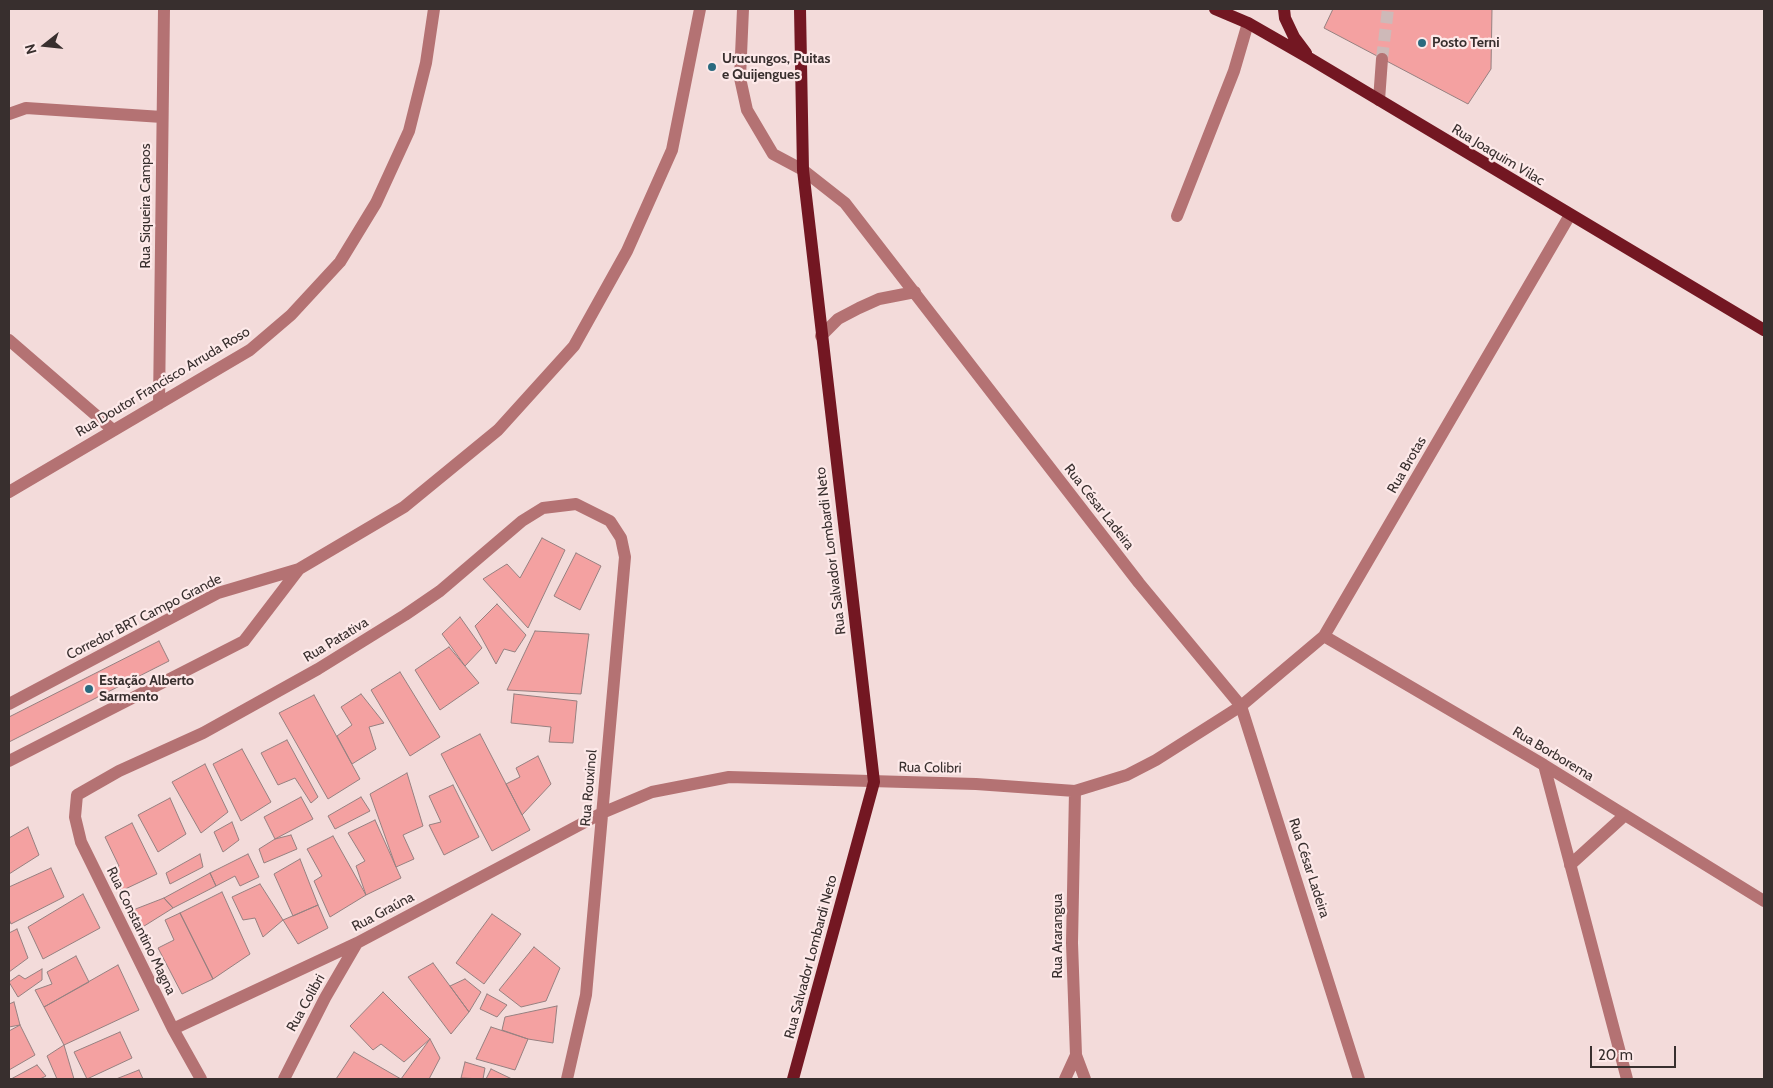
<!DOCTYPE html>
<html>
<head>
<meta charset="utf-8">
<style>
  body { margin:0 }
  #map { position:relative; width:1773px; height:1088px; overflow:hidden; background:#f3dbda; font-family:Cabin,sans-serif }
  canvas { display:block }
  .frame { position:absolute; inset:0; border:10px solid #382f2e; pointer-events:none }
  .north { position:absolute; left:20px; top:20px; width:50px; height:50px; -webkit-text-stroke:4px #fde9e9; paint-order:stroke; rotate:254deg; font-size:14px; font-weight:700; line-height:20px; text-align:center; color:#382f2e }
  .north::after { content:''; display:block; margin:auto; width:18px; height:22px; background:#382f2e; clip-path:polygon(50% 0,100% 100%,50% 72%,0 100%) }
  .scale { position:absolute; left:1590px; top:1046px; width:86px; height:22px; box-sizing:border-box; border:2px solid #382f2e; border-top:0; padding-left:6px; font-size:15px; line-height:18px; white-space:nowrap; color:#382f2e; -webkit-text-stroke:4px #fde9e9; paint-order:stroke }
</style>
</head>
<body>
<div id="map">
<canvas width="1773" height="1088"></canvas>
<div class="frame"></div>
<div class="north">N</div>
<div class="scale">20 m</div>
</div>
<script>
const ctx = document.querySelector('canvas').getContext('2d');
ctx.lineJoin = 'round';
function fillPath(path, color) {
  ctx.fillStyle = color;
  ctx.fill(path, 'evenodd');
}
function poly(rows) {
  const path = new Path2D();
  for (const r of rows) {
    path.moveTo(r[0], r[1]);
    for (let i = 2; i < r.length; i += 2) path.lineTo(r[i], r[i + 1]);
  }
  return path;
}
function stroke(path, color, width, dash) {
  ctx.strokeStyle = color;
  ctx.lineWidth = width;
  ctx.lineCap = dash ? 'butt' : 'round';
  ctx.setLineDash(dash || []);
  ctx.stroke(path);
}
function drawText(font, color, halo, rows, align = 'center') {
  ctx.font = font + ' Cabin,sans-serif';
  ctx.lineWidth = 4.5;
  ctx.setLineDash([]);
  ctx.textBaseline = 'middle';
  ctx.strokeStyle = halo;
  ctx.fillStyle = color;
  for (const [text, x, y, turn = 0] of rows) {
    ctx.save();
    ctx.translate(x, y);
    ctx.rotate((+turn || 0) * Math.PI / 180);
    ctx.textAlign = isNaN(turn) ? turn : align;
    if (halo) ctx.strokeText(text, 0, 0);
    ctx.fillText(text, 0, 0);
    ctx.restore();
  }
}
const building = poly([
  [1333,9,1492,9,1491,69,1468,104,1324,28,1333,9],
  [542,538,565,550,528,628,483,579,507,564,520,578,542,538],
  [576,553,601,566,580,610,554,596,576,553],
  [497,604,526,635,515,652,504,649,496,664,475,626,497,604],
  [460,617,482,648,465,666,442,634,460,617],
  [535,631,589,634,581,694,507,690,535,631],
  [159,641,169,661,9,742,9,717,159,641],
  [449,647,479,683,440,710,415,670,449,647],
  [400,672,440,737,410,756,371,690,400,672],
  [361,694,384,723,369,727,376,749,352,764,337,736,352,725,341,707,361,694],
  [514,694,577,701,573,743,549,742,551,727,511,723,514,694],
  [314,695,360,779,328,799,279,713,314,695],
  [480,734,530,830,492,851,441,754,480,734],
  [287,740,318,797,311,803,295,778,278,785,261,753,287,740],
  [242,749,271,802,241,821,213,764,242,749],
  [538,756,551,784,522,815,506,784,520,777,516,768,538,756],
  [205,764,228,812,201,833,172,782,205,764],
  [407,773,423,826,403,835,414,859,396,867,370,794,407,773],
  [453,785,479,837,444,855,429,825,441,822,429,796,453,785],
  [301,797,313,819,275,839,264,817,301,797],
  [361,797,370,811,335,829,328,816,361,797],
  [170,798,186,834,158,852,138,815,170,798],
  [375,820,401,878,366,895,356,866,365,861,348,833,375,820],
  [232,822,239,840,223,852,214,832,232,822],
  [132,823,157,874,121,891,111,871,119,866,105,837,132,823],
  [28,827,39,855,9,874,9,838,28,827],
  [291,835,297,849,264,863,259,849,275,839,291,835],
  [333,836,366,895,330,917,314,881,322,876,307,849,333,836],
  [200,854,203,867,170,884,166,873,200,854],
  [248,854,259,877,240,886,235,876,216,886,210,873,248,854],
  [300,859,318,905,293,916,274,874,300,859],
  [51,868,64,897,11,924,9,919,9,887,51,868],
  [210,873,216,886,173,908,164,898,210,873],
  [260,884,283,920,263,937,255,918,243,920,232,897,260,884],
  [222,892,250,954,213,979,180,913,222,892],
  [83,894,100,928,43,959,28,927,83,894],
  [164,898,173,908,141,928,133,910,164,898],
  [318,905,328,928,298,944,283,920,318,905],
  [180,913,213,979,182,994,158,948,174,940,165,920,180,913],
  [492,914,521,934,484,984,456,963,492,914],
  [17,929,28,958,9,972,9,933,17,929],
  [534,947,560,968,546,1001,521,1007,499,990,534,947],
  [76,956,89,982,44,1007,35,990,52,984,47,972,76,956],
  [433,963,469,1012,451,1034,408,977,433,963],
  [118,965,139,1010,64,1045,44,1007,118,965],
  [42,969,42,980,18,997,9,982,19,975,25,979,42,969],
  [465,979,481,992,469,1012,450,986,465,979],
  [383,992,430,1039,404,1062,381,1044,373,1050,350,1026,383,992],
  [487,994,507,1005,497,1017,480,1009,487,994],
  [14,1002,20,1025,9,1027,9,1004,14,1002],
  [557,1006,553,1043,528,1039,502,1030,505,1017,557,1006],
  [20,1025,35,1055,9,1070,9,1031,20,1025],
  [491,1027,528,1039,515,1070,476,1059,491,1027],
  [120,1032,132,1058,87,1079,74,1052,120,1032],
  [430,1039,440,1058,429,1079,401,1079,430,1039],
  [64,1045,74,1079,57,1079,47,1056,64,1045],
  [354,1052,401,1079,402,1079,336,1079,354,1052],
  [465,1062,485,1068,483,1079,461,1078,465,1062],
  [37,1065,46,1076,40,1079,11,1079,37,1065],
  [491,1069,512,1079,486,1079,491,1069],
  [139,1070,143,1079,116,1079,139,1070]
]);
fillPath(building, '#f4a1a1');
stroke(building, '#968080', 1);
stroke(poly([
  [1382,59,1388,9]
]), '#ceb9b8', 12, [12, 6]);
stroke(poly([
  [743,9,740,78,747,110,773,154,803,170,845,203,1139,583,1241,706,1359,1079],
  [1379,100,1382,59],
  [9,114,26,108,162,117],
  [1177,216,1234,71,1248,23],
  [821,336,838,319,859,308,879,299,915,292],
  [9,340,113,430],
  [159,404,164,9],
  [9,492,250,350,291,315,340,262,376,203,409,131,426,63,434,9],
  [1324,636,1544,765,1764,901],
  [9,704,218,593,299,569,404,507,498,430,574,346,627,251,672,150,700,9],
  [9,761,244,641,299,569],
  [1544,765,1627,1079],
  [1570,865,1625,815],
  [173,1029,357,943,602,813,652,792,729,777,976,784,1075,791,1127,775,1156,760,1241,706,1324,636,1570,215],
  [1076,1055,1085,1079],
  [201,1079,173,1029,81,842,75,817,77,795,119,771,203,733,318,669,405,615,440,591,522,521,543,508,576,504,610,521,621,538,625,557,586,995,567,1079],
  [284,1079,325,998,357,943],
  [1065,1079,1076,1055,1072,943,1075,791]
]), '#b47273', 12);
stroke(poly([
  [1215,9,1248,23,1309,58,1764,330],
  [1284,9,1285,18,1294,37,1306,53],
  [793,1079,874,782,803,170,800,9]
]), '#731722', 12);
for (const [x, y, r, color] of [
  [1422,43,5,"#2a6a7f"],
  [712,67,5,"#2a6a7f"],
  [89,689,5,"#2a6a7f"]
]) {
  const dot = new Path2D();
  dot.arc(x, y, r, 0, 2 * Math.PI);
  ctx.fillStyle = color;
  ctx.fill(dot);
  stroke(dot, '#fde9e9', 2);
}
drawText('bold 14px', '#382f2e', '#fde9e9', [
  ["Posto Terni",1432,43],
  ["Urucungos, Puitas",722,59],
  ["e Quijengues",722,75],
  ["Estação Alberto",99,681],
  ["Sarmento",99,697]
], 'left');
drawText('14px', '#382f2e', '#fde9e9', [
  ["Rua Joaquim Vilac",1498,155,31],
  ["Rua Siqueira Campos",146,206,-90],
  ["Rua Doutor Francisco Arruda Roso",163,382,-31],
  ["Rua Brotas",1407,465,-60],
  ["Rua César Ladeira",1099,507,52],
  ["Rua Salvador Lombardi Neto",831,551,-97],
  ["Corredor BRT Campo Grande",144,617,-27],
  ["Rua Patativa",336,640,-31],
  ["Rua Borborema",1553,754,31],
  ["Rua Colibri",930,768,1],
  ["Rua Rouxinol",589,788,-85],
  ["Rua César Ladeira",1309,868,72],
  ["Rua Graúna",383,912,-28],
  ["Rua Constantino Magna",141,931,64],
  ["Rua Ararangua",1058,936,-90],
  ["Rua Salvador Lombardi Neto",811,957,-75],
  ["Rua Colibri",306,1003,-61]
]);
</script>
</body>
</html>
